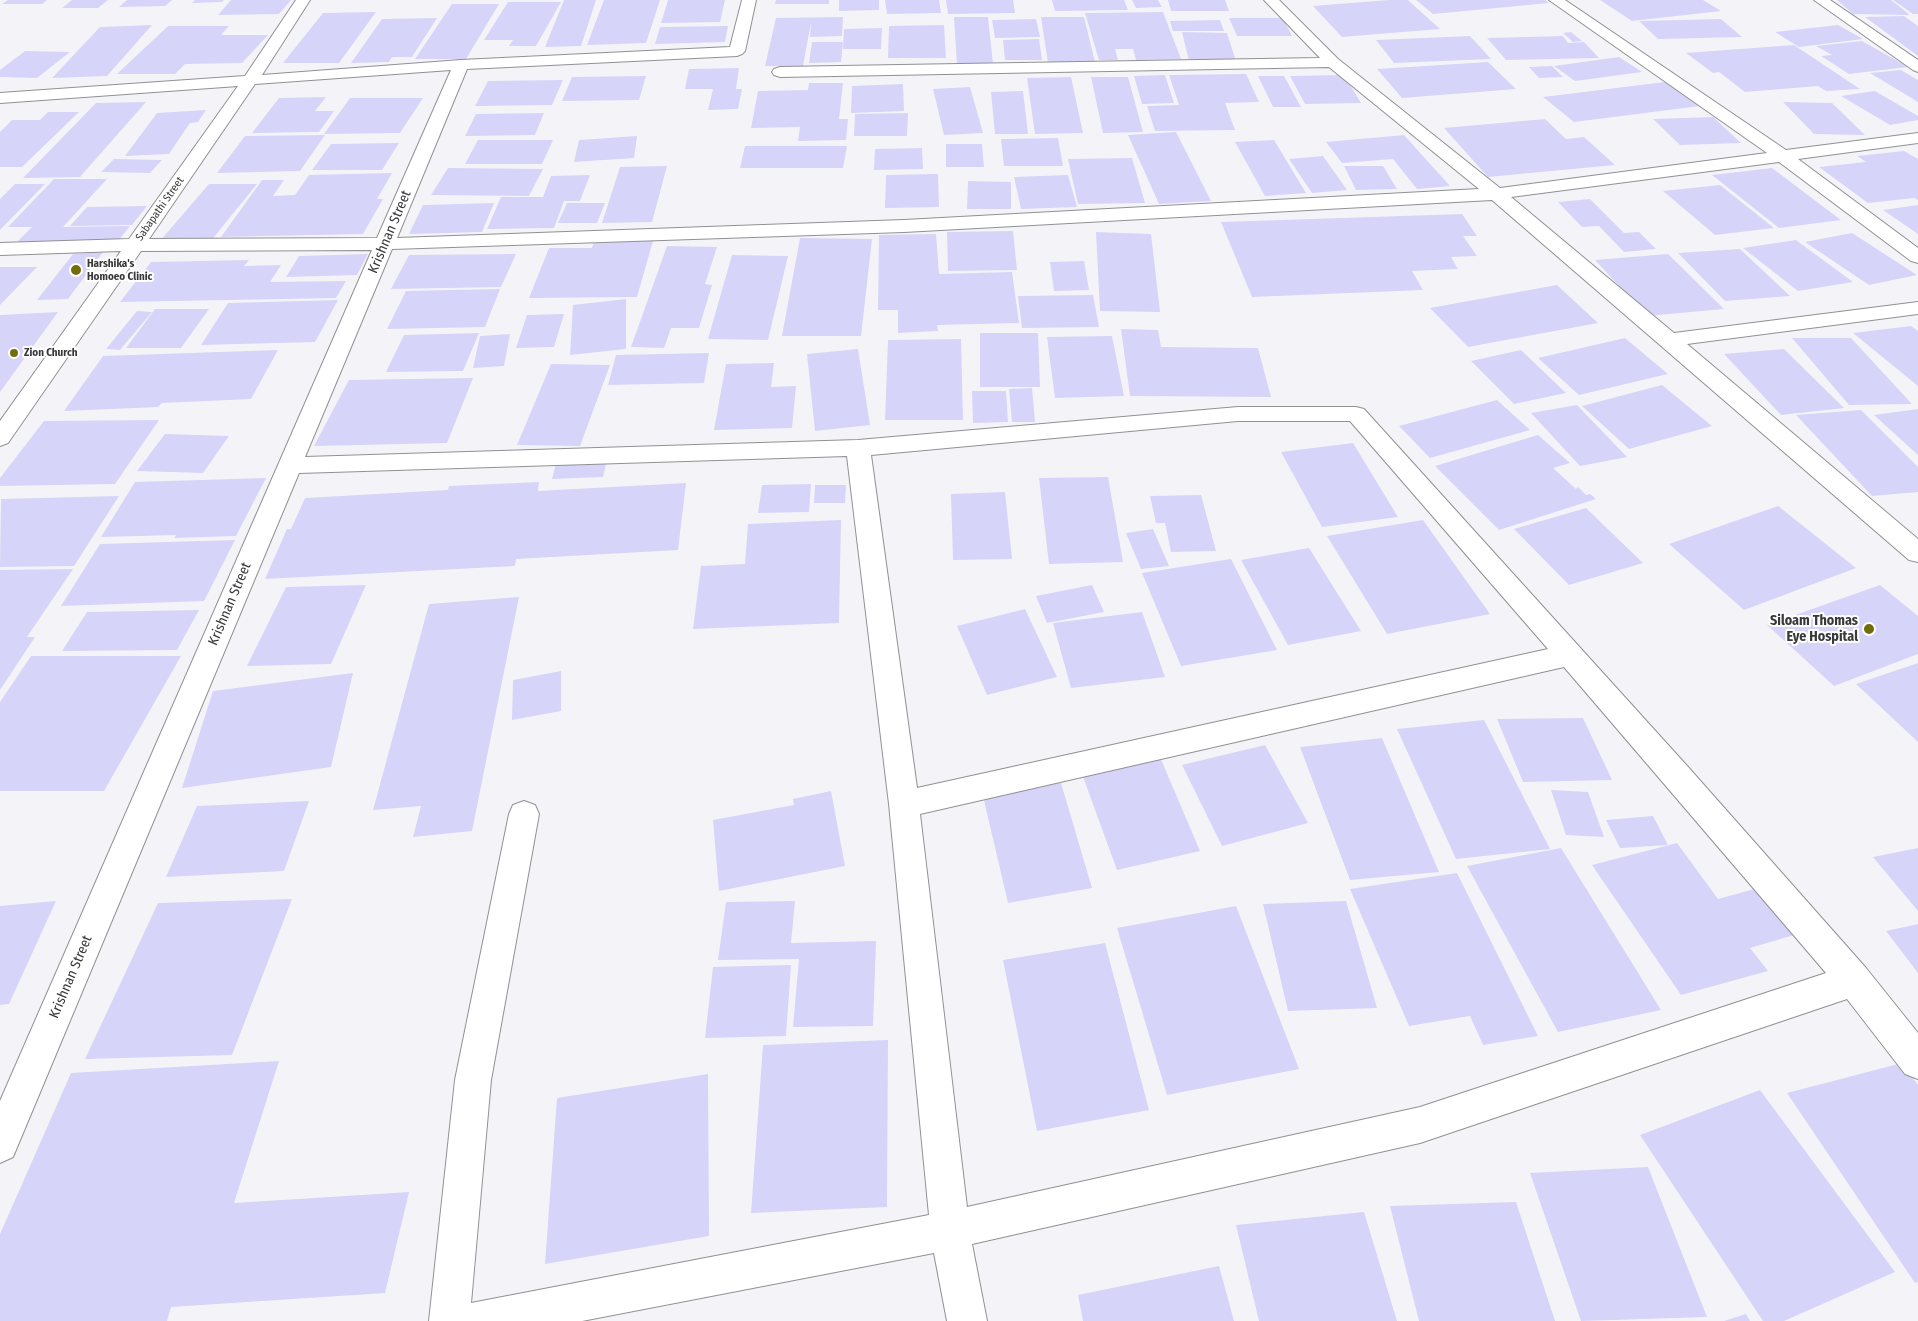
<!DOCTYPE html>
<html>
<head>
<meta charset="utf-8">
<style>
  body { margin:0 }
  canvas { display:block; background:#f4f4f8 }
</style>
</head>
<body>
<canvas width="1918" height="1321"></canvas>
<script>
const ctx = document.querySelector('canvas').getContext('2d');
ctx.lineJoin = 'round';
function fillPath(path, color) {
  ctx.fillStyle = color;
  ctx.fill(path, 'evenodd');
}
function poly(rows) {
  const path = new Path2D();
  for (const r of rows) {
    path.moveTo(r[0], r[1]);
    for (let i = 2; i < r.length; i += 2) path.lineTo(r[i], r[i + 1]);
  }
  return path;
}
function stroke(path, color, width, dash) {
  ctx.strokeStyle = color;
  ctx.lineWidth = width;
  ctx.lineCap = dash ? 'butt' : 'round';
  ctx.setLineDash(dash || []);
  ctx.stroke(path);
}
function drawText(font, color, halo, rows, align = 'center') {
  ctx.font = font + ' "Fira Sans Condensed",sans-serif';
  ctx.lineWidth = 4;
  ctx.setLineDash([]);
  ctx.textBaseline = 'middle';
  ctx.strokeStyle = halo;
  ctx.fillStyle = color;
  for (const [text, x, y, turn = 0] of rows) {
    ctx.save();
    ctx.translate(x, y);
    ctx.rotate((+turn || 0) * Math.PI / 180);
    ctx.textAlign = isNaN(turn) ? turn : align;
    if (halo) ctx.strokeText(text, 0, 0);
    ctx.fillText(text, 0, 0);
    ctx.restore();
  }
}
fillPath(poly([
  [8,0,47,0,42,4,2,4],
  [72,0,108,0,98,8,62,8],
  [127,0,172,0,165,6,119,7],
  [195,0,224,0,222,2,192,3],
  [231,0,291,0,279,14,218,15],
  [564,0,596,0,581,46,545,47],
  [604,0,660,0,646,43,587,45],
  [668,0,725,0,720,22,661,23],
  [776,0,829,0,829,4,775,4],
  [839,0,879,0,879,10,839,11],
  [885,0,939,0,941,13,887,14],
  [946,0,1013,0,1015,13,948,14],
  [1052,0,1124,0,1128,10,1055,11],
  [1132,0,1158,0,1162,7,1136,8],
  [1168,0,1225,0,1229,11,1171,11],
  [1389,0,1408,0,1440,29,1342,37,1313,6],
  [1416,0,1545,0,1549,3,1433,14],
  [1600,0,1703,0,1721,11,1632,21],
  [1837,0,1891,0,1910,15,1853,14],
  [1893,0,1918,0,1918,14,1913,14],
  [508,2,561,2,536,46,509,46,513,40,484,40],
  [452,4,499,4,466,59,415,59],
  [376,12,339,63,283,63,323,13],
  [1163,12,1181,59,1136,60,1133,49,1115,49,1118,60,1099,60,1085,13],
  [1904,16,1918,26,1918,56,1865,17],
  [843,17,842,36,810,37,811,22,803,66,765,66,776,18],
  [954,17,988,17,993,64,957,65],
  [1041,17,1084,17,1095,62,1048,63],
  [437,18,412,57,392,57,389,62,351,63,382,19],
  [1229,18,1283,18,1292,36,1237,36],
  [1036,19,1040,37,995,38,992,20],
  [1721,19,1742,37,1658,39,1639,21],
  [1220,20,1224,31,1173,31,1170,21],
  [152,25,107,76,52,78,100,27],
  [944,25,946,58,888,58,889,26],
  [1838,25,1863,39,1799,47,1775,32],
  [168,26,229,26,221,35,268,35,242,63,185,64,175,74,117,74],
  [728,26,725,42,655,44,660,27],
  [882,28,881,49,843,49,844,29],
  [1182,32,1227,33,1236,61,1189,61],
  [1571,32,1582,41,1573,42,1563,33],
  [1470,36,1491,59,1394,63,1376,40],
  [1563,36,1568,43,1584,42,1599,58,1506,60,1487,38],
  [1039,39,1042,60,1005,60,1003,40],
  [1862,41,1908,67,1849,74,1821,56,1832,55,1816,46],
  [812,42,843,42,841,62,809,63],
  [1794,45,1860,89,1826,91,1818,86,1745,92,1719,72,1713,73,1686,53],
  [25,51,70,52,37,78,0,77,0,70],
  [1619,57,1642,72,1575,81,1554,66],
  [1488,62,1516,89,1402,98,1377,69],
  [1552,66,1563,77,1539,78,1529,67],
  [739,68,736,89,742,89,738,109,708,110,713,89,685,89,689,69],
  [1901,70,1918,80,1918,102,1870,73],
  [1246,74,1259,102,1225,103,1235,130,1155,131,1147,106,1179,105,1169,75],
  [1165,75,1174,103,1142,104,1134,76],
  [1344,75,1361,103,1305,104,1290,76],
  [646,76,639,100,562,101,572,77],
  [1258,76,1284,76,1301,107,1273,107],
  [1071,77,1083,133,1035,134,1027,78],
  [1091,77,1128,77,1143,132,1103,133],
  [563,80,552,105,475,106,488,81],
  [1665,82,1700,106,1574,122,1543,97],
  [809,83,843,83,839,119,848,119,846,140,798,141,800,127,751,128,758,91,808,90],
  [903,84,904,111,851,113,852,86],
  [970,87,983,133,944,135,933,89],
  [1023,91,1028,134,995,134,991,92],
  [1875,91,1918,116,1918,120,1890,125,1841,96],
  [326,97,315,111,334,111,319,132,252,133,279,98],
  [350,98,423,98,400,133,324,134],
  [146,102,80,177,23,178,96,103],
  [1783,102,1832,103,1865,135,1814,134],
  [206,110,198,122,190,123,169,154,125,156,157,113],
  [48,112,79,112,22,167,0,167,0,132,12,120,40,120],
  [544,113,535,135,465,136,476,114],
  [908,113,907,136,854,136,855,114],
  [1713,117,1741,143,1680,145,1653,119],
  [1545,119,1566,139,1584,137,1615,165,1488,177,1444,128],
  [1176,132,1211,201,1159,204,1128,135],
  [325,135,300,171,217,173,245,136],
  [1404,135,1450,186,1417,189,1393,159,1342,163,1326,142],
  [637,136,634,158,574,162,579,140],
  [1058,138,1063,166,1004,166,1001,139],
  [478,140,553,140,542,164,465,164],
  [1274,140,1306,193,1265,196,1235,142],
  [399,143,382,170,312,170,331,144],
  [946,144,982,144,984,167,946,167],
  [745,146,847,146,843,168,740,168],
  [922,148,923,169,874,170,875,149],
  [1904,151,1918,159,1918,200,1914,198,1868,203,1819,167,1866,162,1857,156],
  [1323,156,1347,190,1312,193,1289,159],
  [1132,158,1145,203,1078,204,1068,159],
  [114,159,162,160,150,173,101,172],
  [667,166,652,222,602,223,620,167],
  [1344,166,1383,166,1397,189,1356,190],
  [448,168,543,169,529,196,431,195],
  [1772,168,1841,220,1779,228,1712,175],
  [392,173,377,199,383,199,363,234,221,237,262,180,284,180,273,196,295,195,309,175],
  [938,174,939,207,885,208,886,175],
  [590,175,580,201,564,201,554,228,487,229,501,197,543,197,551,176],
  [1068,175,1077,207,1021,209,1014,177],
  [54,179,107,179,63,227,130,226,118,241,17,242,32,227,8,227],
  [968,181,1011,182,1011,209,967,209],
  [15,184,45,184,0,230,0,199],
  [209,184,257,184,210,242,159,242],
  [1720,185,1774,228,1715,235,1663,191],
  [1590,199,1624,233,1639,232,1656,249,1624,252,1599,226,1582,227,1558,202],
  [494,203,482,232,409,234,423,205],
  [567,203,605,203,597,223,558,223],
  [1918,205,1918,234,1883,210],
  [147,206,132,225,70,226,87,207],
  [1462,214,1477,236,1463,236,1477,256,1451,257,1458,269,1412,271,1423,290,1252,297,1221,222],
  [1013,231,1017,270,948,271,947,232],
  [1096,232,1151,234,1160,312,1100,311],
  [1852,233,1917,275,1869,285,1805,242],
  [936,234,939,274,1012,272,1019,323,937,325,938,331,898,333,898,310,878,310,879,235],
  [800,238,872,239,861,336,782,336],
  [1796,240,1853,282,1798,291,1743,248],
  [594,241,653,241,637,297,529,298,549,248,592,248],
  [667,246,717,247,705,284,712,285,699,328,671,328,664,348,631,347],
  [1740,249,1790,296,1725,301,1678,253],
  [103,252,68,299,37,300,73,254],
  [368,254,357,275,286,277,299,256],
  [516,254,501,287,391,289,409,255],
  [1668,254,1724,309,1647,316,1595,260],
  [732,255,788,256,768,340,708,339],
  [249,260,244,266,281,265,270,282,346,281,336,298,120,302,151,262],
  [1084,261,1089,290,1054,291,1050,262],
  [0,267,37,267,0,305],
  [1557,285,1598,323,1468,347,1430,308],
  [500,289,485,327,387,329,406,291],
  [1093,295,1099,327,1022,328,1018,296],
  [626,299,626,349,570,355,573,305],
  [338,300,315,342,201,345,228,303],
  [155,309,209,309,181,348,126,348],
  [137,311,152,312,120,350,106,349],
  [58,312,0,392,0,315],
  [564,314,554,347,516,348,527,315],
  [1911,326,1918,331,1918,386,1853,333],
  [1121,329,1158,330,1161,347,1258,348,1271,397,1130,396],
  [479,333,463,371,386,372,404,335],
  [980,333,1038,333,1040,387,980,387],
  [510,334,504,366,473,368,480,336],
  [1112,336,1124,396,1055,398,1047,337],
  [1625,338,1668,374,1579,395,1538,358],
  [1792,338,1851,338,1912,404,1849,405],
  [961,339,963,420,885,420,888,340],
  [858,349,870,425,815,431,807,354],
  [1784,349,1844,408,1781,415,1724,354],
  [278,350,251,399,162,403,158,407,64,411,103,356],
  [1521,350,1566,393,1514,404,1471,361],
  [709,353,704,383,608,385,616,355],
  [774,363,771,387,796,386,792,428,714,430,726,364],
  [551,364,610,365,580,446,517,445],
  [473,378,447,443,314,446,349,380],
  [1662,385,1712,426,1629,449,1582,406],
  [1032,388,1035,422,1012,422,1009,389],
  [972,391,1006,391,1008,422,973,423],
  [1497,400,1530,430,1430,458,1399,426],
  [1577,405,1627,457,1580,466,1531,413],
  [1918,409,1918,455,1874,415],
  [1861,410,1918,467,1918,492,1872,496,1796,415],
  [159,420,115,484,0,486,0,478,44,421],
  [165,434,229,436,203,473,137,471],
  [1538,435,1570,463,1553,468,1576,489,1578,487,1586,495,1590,494,1596,499,1499,530,1435,466],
  [1353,443,1398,517,1322,527,1281,452],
  [609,451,603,477,552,479,559,452],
  [1108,477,1123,562,1049,564,1039,478],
  [266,478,236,536,174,538,176,535,101,537,135,482],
  [539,482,538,491,686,483,678,550,516,559,515,566,265,579,287,529,291,529,305,498,448,490,449,486],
  [811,484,809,512,758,513,762,485],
  [815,485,846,485,845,503,814,503],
  [1005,492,1012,559,953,560,951,494],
  [1201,495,1216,551,1171,552,1165,523,1156,523,1150,496],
  [119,496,74,566,0,567,1,499],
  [1778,506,1856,568,1744,610,1669,544],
  [1586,508,1643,563,1569,585,1514,529],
  [841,520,839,623,693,629,701,566,745,564,748,524],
  [1423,520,1490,614,1387,634,1327,536],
  [1153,529,1169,566,1141,569,1126,533],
  [235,540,204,601,61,606,100,544],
  [1309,548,1361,631,1288,645,1241,560],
  [1231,559,1277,650,1181,666,1142,573],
  [73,569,27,637,35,637,0,690,0,570],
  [366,585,331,664,247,666,286,587],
  [1092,585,1104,612,1047,623,1036,596],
  [1880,585,1918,616,1918,654,1834,686,1767,625],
  [519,597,472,831,413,837,421,806,373,810,429,604],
  [1025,609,1057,677,987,695,957,626],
  [199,610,177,650,62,651,87,612],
  [1142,612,1165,677,1071,688,1053,623],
  [31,656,181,656,104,791,0,791,0,702],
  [1918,663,1918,742,1856,684],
  [561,671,561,711,512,720,513,680],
  [353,673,331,767,182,788,213,691],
  [1583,718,1612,780,1523,782,1497,719],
  [1484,720,1550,849,1456,859,1397,729],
  [1382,738,1439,872,1350,880,1300,747],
  [1265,745,1308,823,1222,846,1182,765],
  [1160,757,1200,851,1117,870,1082,774],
  [1061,783,1092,888,1008,903,983,796],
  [1551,790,1588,792,1604,837,1566,835],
  [831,791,845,866,719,891,713,820,794,805,793,799],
  [309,801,284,871,166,877,197,806],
  [1653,816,1668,845,1620,848,1606,820],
  [1677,843,1718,899,1758,888,1794,935,1750,948,1768,971,1681,995,1592,865],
  [1561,848,1661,1010,1558,1032,1467,866],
  [1918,848,1918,911,1873,857],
  [1457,873,1538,1036,1483,1045,1470,1016,1409,1026,1350,889],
  [292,899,232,1055,85,1059,158,903],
  [56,901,9,1004,0,1005,0,906],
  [795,901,791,943,876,941,873,1026,793,1027,799,959,718,960,726,902],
  [1346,901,1377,1008,1288,1011,1263,904],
  [1236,906,1299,1069,1167,1095,1117,928],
  [1918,924,1918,973,1886,931],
  [1105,943,1149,1110,1037,1131,1003,960],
  [791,965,786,1036,705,1038,713,967],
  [888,1040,887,1207,751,1213,763,1045],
  [279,1061,234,1203,409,1192,385,1293,171,1307,167,1321,0,1321,0,1234,71,1073],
  [1902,1063,1918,1085,1918,1282,1915,1283,1787,1093],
  [708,1074,709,1236,545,1264,557,1098],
  [1760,1090,1895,1272,1784,1321,1763,1321,1640,1135],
  [1648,1167,1707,1317,1581,1321,1530,1173],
  [1516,1202,1555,1321,1419,1321,1390,1206],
  [1364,1212,1397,1321,1259,1321,1236,1225],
  [1219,1266,1234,1321,1083,1321,1078,1295],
  [1746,1314,1750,1321,1724,1321]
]), '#d7d4fa');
const street = poly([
  [296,0,310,0,262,75,461,60,730,47,742,0,756,0,745,51,742,54,737,56,467,69,397,238,904,220,1479,189,1329,67,780,77,774,75,772,72,774,69,780,67,1320,58,1264,0,1279,0,1338,59,1500,188,1767,153,1549,0,1565,0,1786,150,1918,133,1918,143,1798,159,1918,248,1918,263,1911,261,1779,162,1511,197,1674,333,1918,302,1918,314,1687,344,1918,539,1918,562,1909,560,1492,200,904,232,392,249,305,457,858,440,1238,407,1356,407,1364,409,1689,768,1866,968,1918,1033,1918,1079,1905,1074,1847,999,1420,1143,972,1244,987,1321,947,1321,934,1253,582,1321,429,1321,455,1080,509,814,513,805,524,801,535,805,539,814,491,1080,471,1303,929,1215,889,804,847,456,299,473,13,1157,0,1163,0,1101,372,250,141,251,8,443,0,446,0,421,121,251,0,255,0,243,129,239,238,86,0,103,0,93,245,76,296,0],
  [451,70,377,238,149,239,255,84,451,70],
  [1238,421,1350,421,1548,649,917,788,871,455,1238,421],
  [1564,667,1826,973,1420,1107,967,1207,920,814,1564,667],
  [1814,0,1830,0,1918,60,1918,72,1913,70,1814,0]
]);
stroke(street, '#919194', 2);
fillPath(street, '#fff');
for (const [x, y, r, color] of [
  [76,270,6,"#726d0b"],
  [14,353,5,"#726d0b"],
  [1869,629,6,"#726d0b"]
]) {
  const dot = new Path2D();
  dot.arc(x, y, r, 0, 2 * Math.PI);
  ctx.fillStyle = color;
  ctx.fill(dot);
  stroke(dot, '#fff', 2);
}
drawText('11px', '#38383a', '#fff', [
  ["Sabapathi Street",160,209,-55]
]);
drawText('bold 11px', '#38383a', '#fff', [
  ["Harshika's",87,264],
  ["Homoeo Clinic",87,277],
  ["Zion Church",24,353]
], 'left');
drawText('14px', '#38383a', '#fff', [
  ["Krishnan Street",390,232,-67],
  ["Krishnan Street",230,604,-67],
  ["Krishnan Street",71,977,-67]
]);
drawText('bold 14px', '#38383a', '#fff', [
  ["Siloam Thomas",1858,621],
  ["Eye Hospital",1858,637]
], 'right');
</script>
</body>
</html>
